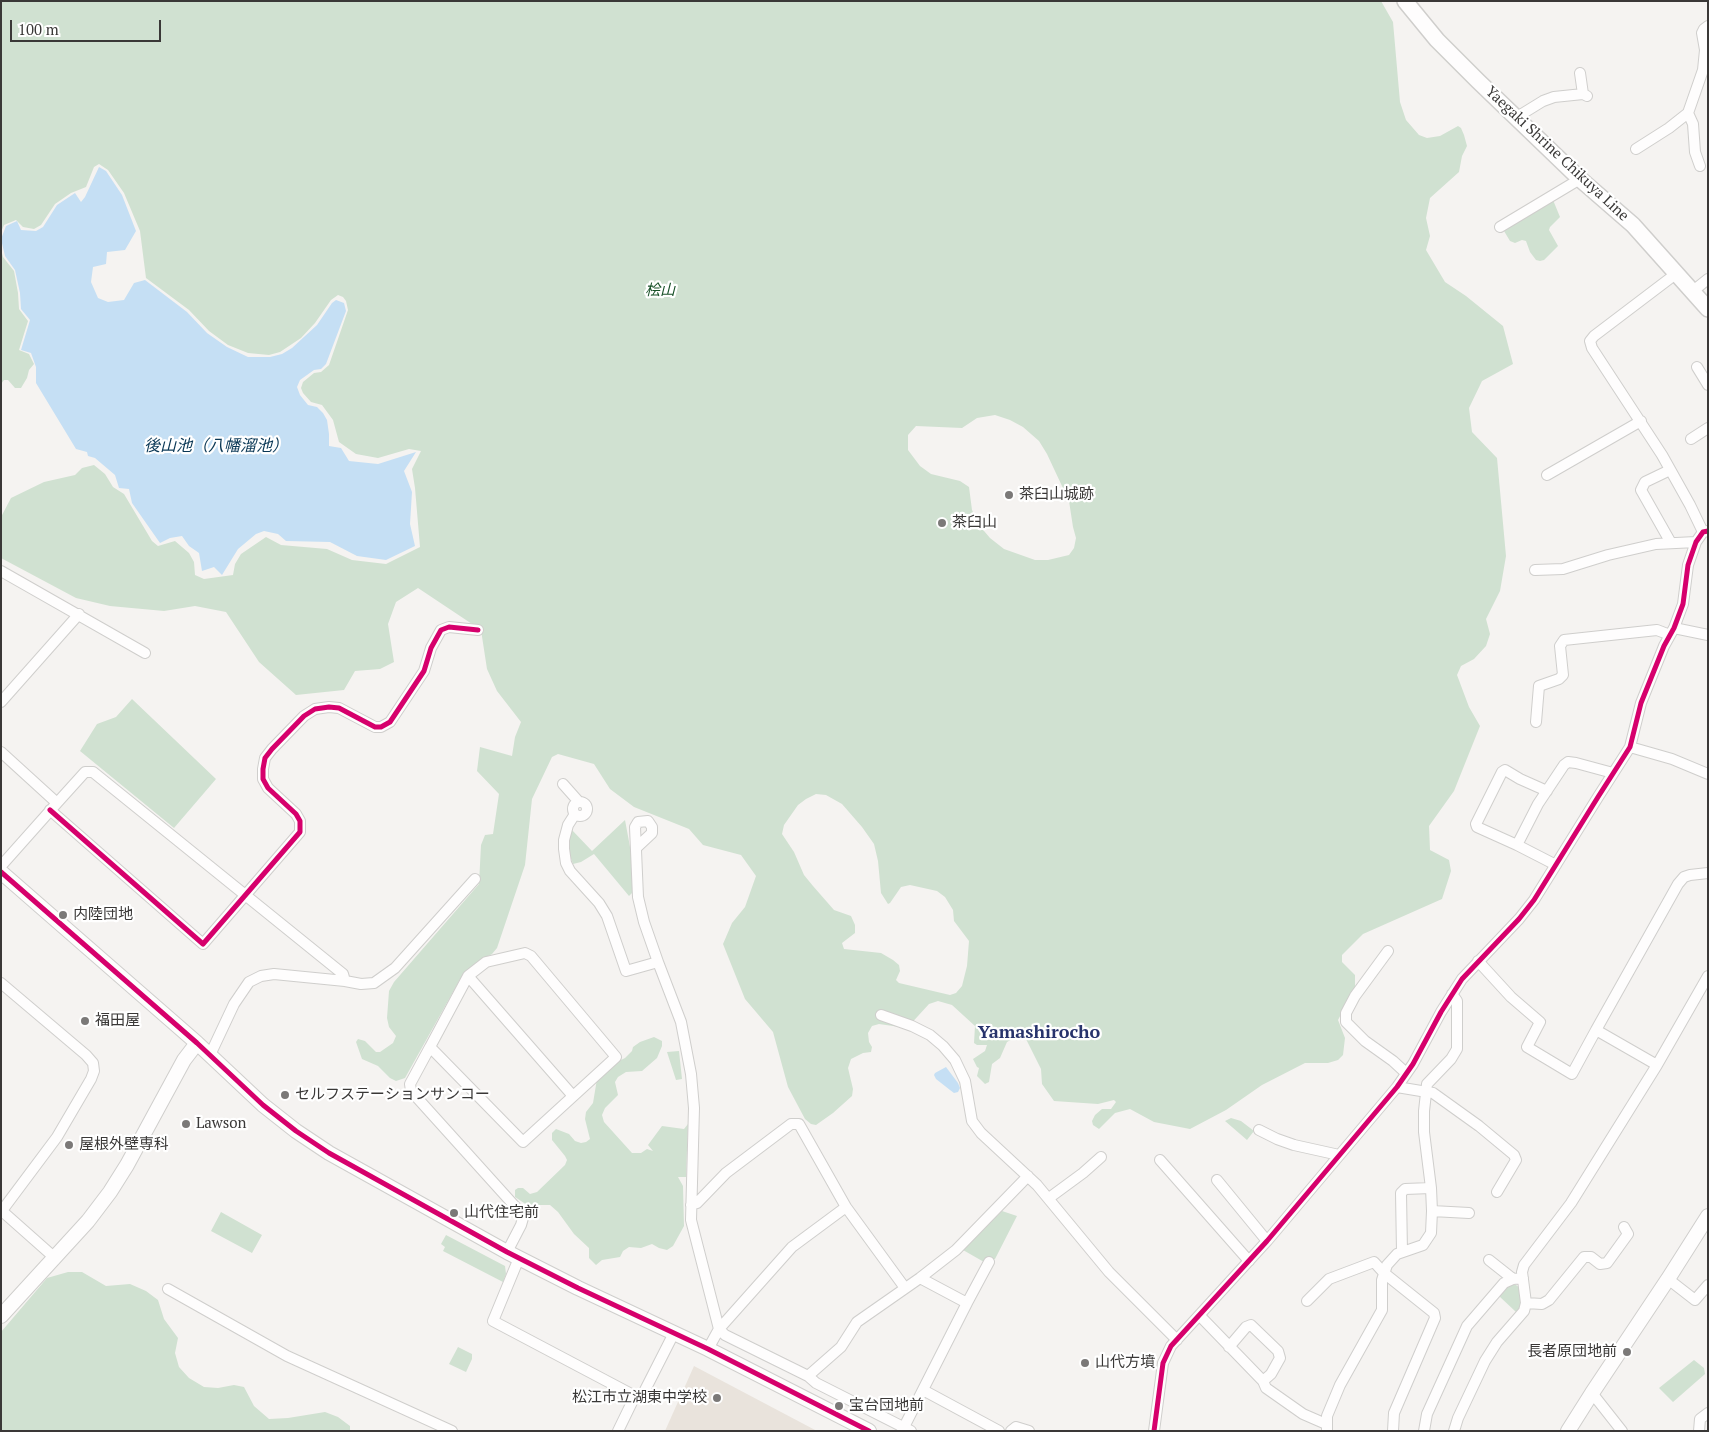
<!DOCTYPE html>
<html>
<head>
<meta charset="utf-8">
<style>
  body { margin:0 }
  #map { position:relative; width:1709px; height:1432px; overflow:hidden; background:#f5f3f1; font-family:"PT Serif",serif }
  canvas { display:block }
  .frame { position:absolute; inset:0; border:2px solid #3a3837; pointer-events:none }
  .scale { position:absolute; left:10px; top:20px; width:151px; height:22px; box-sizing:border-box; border:2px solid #3a3837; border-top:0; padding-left:6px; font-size:15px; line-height:18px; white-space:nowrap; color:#3a3837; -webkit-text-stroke:4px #fff; paint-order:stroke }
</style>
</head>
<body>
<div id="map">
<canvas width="1709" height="1432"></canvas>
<div class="frame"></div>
<div class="scale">100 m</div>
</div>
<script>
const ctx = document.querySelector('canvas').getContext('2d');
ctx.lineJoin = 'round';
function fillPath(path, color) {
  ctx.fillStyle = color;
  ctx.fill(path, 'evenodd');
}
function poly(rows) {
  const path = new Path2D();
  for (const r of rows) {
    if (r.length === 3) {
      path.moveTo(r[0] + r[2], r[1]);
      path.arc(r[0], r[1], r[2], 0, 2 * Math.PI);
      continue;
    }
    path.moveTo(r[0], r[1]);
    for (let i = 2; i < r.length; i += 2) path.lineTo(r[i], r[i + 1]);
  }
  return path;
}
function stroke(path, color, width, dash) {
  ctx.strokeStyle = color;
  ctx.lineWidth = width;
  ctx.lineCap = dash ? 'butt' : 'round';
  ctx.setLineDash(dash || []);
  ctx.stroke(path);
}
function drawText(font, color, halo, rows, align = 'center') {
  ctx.font = font + ' "PT Serif","Noto Sans JP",serif';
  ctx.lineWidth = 4.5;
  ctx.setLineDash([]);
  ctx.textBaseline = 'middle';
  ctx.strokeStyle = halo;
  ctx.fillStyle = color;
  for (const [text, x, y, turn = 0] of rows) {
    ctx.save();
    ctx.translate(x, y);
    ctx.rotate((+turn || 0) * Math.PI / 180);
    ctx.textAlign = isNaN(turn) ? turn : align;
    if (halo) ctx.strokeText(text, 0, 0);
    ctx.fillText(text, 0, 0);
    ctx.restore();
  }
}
fillPath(poly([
  [694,1366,817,1431,665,1431]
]), '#e9e3dc');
fillPath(poly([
  [1,1,1381,1,1393,22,1400,102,1406,120,1419,135,1427,138,1440,136,1458,126,1461,128,1464,135,1467,146,1462,156,1459,172,1430,198,1426,218,1430,236,1426,250,1445,282,1466,296,1503,326,1513,364,1482,381,1469,408,1472,432,1497,458,1506,556,1500,591,1486,619,1490,634,1486,646,1474,659,1461,666,1457,675,1469,707,1480,726,1454,791,1429,826,1430,850,1449,860,1451,871,1442,899,1363,934,1342,955,1342,962,1355,975,1355,988,1338,1020,1345,1038,1343,1055,1338,1060,1328,1063,1305,1063,1262,1085,1226,1110,1190,1129,1154,1122,1130,1109,1115,1113,1099,1129,1093,1125,1092,1121,1095,1115,1102,1109,1111,1109,1116,1102,1114,1100,1098,1104,1054,1101,1042,1084,1041,1069,1025,1037,1020,1035,1007,1042,1000,1058,992,1064,989,1082,985,1084,977,1076,979,1068,977,1067,973,1059,985,1051,987,1045,977,1045,974,1043,975,1026,952,1005,938,1001,929,1004,907,1028,879,1024,872,1026,868,1033,869,1042,872,1047,871,1052,863,1053,851,1059,848,1068,853,1089,852,1096,833,1113,816,1125,811,1124,805,1119,788,1087,773,1032,745,999,723,944,732,923,745,907,756,876,741,855,703,845,689,829,634,807,610,789,594,764,558,754,552,757,532,799,525,865,497,948,492,954,477,962,463,974,405,1078,396,1081,390,1078,378,1066,362,1059,356,1042,358,1039,365,1041,376,1052,380,1052,393,1043,396,1036,389,1027,387,1018,389,991,394,982,479,884,481,845,485,835,493,834,499,794,477,771,480,747,512,756,515,737,521,722,497,691,487,669,481,630,418,588,396,602,388,624,394,662,380,669,355,671,344,690,296,695,259,662,226,612,195,606,164,611,110,606,76,598,1,558,1,517,11,498,44,482,75,475,82,468,94,465,105,474,113,487,124,494,152,541,158,546,175,541,189,553,194,562,195,575,204,579,233,575,235,564,241,554,266,537,281,545,327,549,352,560,386,564,420,547,415,488,412,469,421,451,409,449,378,458,356,454,339,442,333,420,322,405,311,402,303,393,301,388,303,382,314,373,321,372,329,365,348,310,346,301,343,297,338,295,331,300,315,323,301,338,280,352,269,355,248,353,228,345,209,331,189,310,146,278,140,231,124,193,108,170,99,164,94,167,86,187,71,193,55,204,41,225,34,229,23,227,16,220,4,225,1,232],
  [995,415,1010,420,1023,427,1039,441,1047,454,1069,501,1073,527,1076,538,1074,548,1069,555,1048,560,1035,560,1004,549,990,538,979,525,972,510,969,487,960,481,931,474,920,466,908,450,908,435,916,426,962,428,977,418],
  [816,794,826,795,842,804,862,827,874,844,878,861,881,893,888,904,890,903,901,887,910,885,937,891,945,897,953,910,954,921,969,941,967,966,962,986,956,993,950,995,899,983,896,980,900,971,899,965,893,960,881,953,844,949,842,943,855,933,855,925,851,916,834,910,813,886,804,875,794,852,782,834,784,825,798,805,806,799],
  [1553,200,1560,217,1550,227,1549,230,1558,246,1544,260,1540,261,1536,260,1530,252,1526,241,1522,240,1515,243,1510,241,1504,231,1505,227],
  [1,249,3,257,14,271,18,293,19,309,28,321,19,350,29,354,34,364,29,370,27,378,21,388,15,388,8,380,4,380,1,384],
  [132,699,216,779,174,828,80,751,97,724,116,717],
  [625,820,633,863,633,892,629,896,594,854,581,862,573,864,568,850,570,833,572,830,592,851],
  [654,1037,662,1041,662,1046,657,1058,642,1071,626,1072,618,1077,615,1082,618,1095,605,1108,602,1115,604,1122,632,1153,641,1153,647,1149,653,1151,648,1145,662,1126,684,1129,688,1124,686,1177,678,1177,683,1186,684,1226,673,1246,667,1250,659,1248,652,1244,641,1248,629,1247,623,1251,620,1257,602,1260,596,1265,589,1258,589,1248,574,1234,558,1212,550,1205,527,1205,515,1197,515,1190,518,1188,523,1188,530,1194,537,1192,565,1165,567,1160,565,1156,552,1140,552,1133,556,1129,569,1134,575,1141,581,1143,586,1142,590,1139,585,1119,586,1112,593,1103,597,1079,617,1062,625,1058,632,1051,633,1047,640,1042],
  [679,1051,682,1079,676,1080,667,1052],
  [1231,1118,1241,1121,1254,1131,1247,1140,1225,1121],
  [1002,1211,1017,1216,995,1259,984,1262,963,1250],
  [221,1212,262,1235,252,1253,211,1231],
  [446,1235,505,1266,506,1274,503,1282,443,1251,445,1247,441,1244],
  [68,1272,82,1272,106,1286,130,1284,146,1291,158,1300,164,1319,178,1338,175,1353,179,1367,189,1378,204,1387,218,1388,234,1385,244,1387,254,1406,269,1419,288,1418,325,1412,338,1417,350,1426,350,1431,1,1431,1,1332,47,1278],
  [1509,1285,1516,1285,1520,1288,1521,1303,1520,1308,1516,1312,1499,1296],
  [458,1347,472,1354,472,1359,466,1372,449,1364],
  [1694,1360,1704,1368,1705,1374,1673,1402,1659,1388]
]), '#d0e1d1');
fillPath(poly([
  [99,167,106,171,122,195,136,231,125,250,107,252,106,264,93,267,91,282,98,298,108,302,124,300,134,283,145,280,187,312,207,333,227,347,248,357,270,357,282,354,292,348,317,325,332,303,336,300,344,303,346,311,326,364,321,369,314,370,300,380,297,387,300,395,308,405,317,407,323,413,327,420,329,434,329,446,341,448,349,461,378,464,416,452,404,471,412,492,410,524,415,546,386,560,357,556,330,542,286,541,278,534,264,531,256,534,238,549,222,575,214,567,202,571,199,553,189,546,182,536,170,538,160,543,132,503,129,489,119,488,115,475,95,458,88,456,87,452,76,449,36,383,36,367,31,353,21,350,30,320,21,309,20,293,15,270,5,256,1,239,6,226,17,221,21,230,36,231,43,227,57,205,75,193,81,202,85,197],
  [946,1067,958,1083,960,1088,958,1092,954,1093,950,1090,936,1079,934,1075,935,1073]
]), '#c5dff4');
const minor = poly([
  [1580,73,1583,94],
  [1688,113,1693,124,1695,152,1700,166],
  [1517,117,1543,101,1554,97,1583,94,1587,96],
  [1636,149,1669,128,1688,113,1703,70,1705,50,1702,33,1704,29,1708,26],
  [1500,227,1580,179],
  [1677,273,1594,336,1590,341,1592,348,1662,455,1690,505,1703,532],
  [1693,291,1708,279],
  [1697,367,1708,385],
  [1691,439,1708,428],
  [1670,470,1645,482,1641,490,1671,543],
  [1547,475,1641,421],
  [1535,570,1563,569,1608,555,1656,544,1696,542],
  [1,571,145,653],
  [1674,628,1708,635],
  [1,702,79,614],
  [1536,722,1539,686,1559,679,1563,675,1560,646,1564,640,1657,630,1670,635],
  [1630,747,1672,759,1708,774],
  [1,752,57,803,1,866],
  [563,784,579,802],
  [580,809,7],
  [57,803,85,772,93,772,343,974,345,981],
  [50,810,203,944,300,832,300,821,296,814,268,788,263,779,263,769,265,758,272,749,304,716,315,709,329,707,339,708,375,727,381,727,390,722,424,671,431,648,441,630,449,627,478,630],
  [575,814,568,825,564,840,564,849,566,863,570,871,599,903,607,916,626,971,658,962,644,922,638,897,635,827,638,822,648,821,652,827,652,833,636,848],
  [1517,845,1477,827,1476,824,1502,772,1505,770,1520,779,1547,791],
  [1556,865,1517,845,1538,804,1564,765,1568,762,1576,763,1613,773],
  [1388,951,1355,996,1346,1013,1346,1022,1365,1041,1393,1061,1406,1073],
  [1478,961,1511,997,1540,1022,1527,1047,1572,1074,1596,1030],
  [658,962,681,1022,691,1074,694,1108,691,1220,719,1329,725,1335,808,1376,816,1383,911,1431],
  [468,976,486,962,525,953,531,956,616,1057,523,1142,430,1047,468,976,573,1096],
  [1,983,86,1055,93,1063,94,1071,91,1079,57,1137,1,1212],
  [881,1015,912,1026,930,1035,943,1046,955,1060,965,1081,972,1121,981,1133,1037,1185,1109,1272,1177,1340],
  [430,1047,410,1084,411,1091,521,1213,523,1218,521,1225,507,1252],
  [210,1055,234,1004,249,982,261,976,274,974,345,981,361,984,374,983,395,968,475,879],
  [1657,1065,1596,1030,1678,884,1684,877,1690,875,1708,873],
  [1397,1087,1433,1093,1479,1126,1514,1155,1516,1160,1497,1192],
  [1259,1130,1277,1139,1294,1145,1339,1155],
  [1160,1160,1249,1261],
  [1217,1180,1267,1241],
  [1049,1198,1083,1173,1101,1157],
  [691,1205,697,1203,726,1173,791,1124,799,1124,846,1207,905,1288],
  [2,1211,55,1258],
  [1432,1211,1469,1213],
  [1402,1252,1401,1193,1405,1189,1431,1188],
  [519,1258,493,1321,635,1396,643,1394,674,1333],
  [1489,1260,1513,1279],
  [1668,1279,1695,1300,1708,1285],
  [168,1289,287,1356,452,1431],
  [1307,1301,1329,1279,1374,1262,1384,1273,1434,1313,1435,1318,1394,1413,1393,1431],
  [967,1303,989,1262],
  [1526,1303,1542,1304,1549,1300,1584,1257,1591,1257,1600,1264,1607,1263,1628,1234,1624,1227],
  [1200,1316,1263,1381,1266,1388,1303,1414,1326,1424],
  [1229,1347,1246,1327,1251,1325,1278,1351,1280,1358,1271,1374,1263,1381],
  [708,1349,719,1329,792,1247,846,1207],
  [808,1376,841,1347,857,1322,920,1278,956,1250,1028,1176],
  [923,1390,999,1431],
  [1592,1393,1622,1431],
  [618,1431,635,1396],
  [902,1431,967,1303,920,1278],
  [1011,1431,1016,1427,1029,1431],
  [1154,1431,1163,1363,1171,1346,1267,1241,1397,1087,1413,1064,1441,1012,1462,979,1519,919,1534,900,1598,797,1630,747,1641,703,1664,646,1674,628,1683,604,1688,565,1696,542,1703,532,1708,531],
  [1327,1431,1327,1416,1340,1385,1382,1310,1382,1280,1387,1265,1397,1254,1423,1245,1431,1233,1432,1211,1431,1188,1424,1132,1424,1111,1427,1084,1451,1059,1457,1049,1457,1001,1452,994],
  [1424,1431,1427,1414,1467,1326,1504,1283,1513,1279,1523,1278],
  [1454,1431,1458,1418,1485,1361,1497,1342,1524,1311,1526,1303,1522,1272,1524,1265,1571,1203,1657,1065,1708,976],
  [1699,1431,1700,1419,1708,1413]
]);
const tertiary = poly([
  [1,872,197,1043,263,1105,296,1131,329,1153,507,1252,578,1288,708,1349,869,1431],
  [1,1316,88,1221,110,1192,127,1165,184,1060,197,1043],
  [1568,1431,1592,1393,1668,1279,1708,1216]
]);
const secondary = poly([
  [1405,1,1437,40,1478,81,1580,179,1633,225,1708,309]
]);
stroke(minor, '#cfcecc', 12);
stroke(tertiary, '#cfcecc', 16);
stroke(secondary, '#cfcecc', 18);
stroke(minor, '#fefdfd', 10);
stroke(tertiary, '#fefdfd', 14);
stroke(secondary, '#fefdfd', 15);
stroke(poly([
  [50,810,203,944,300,832,300,821,296,814,268,788,263,779,263,769,265,758,272,749,304,716,315,709,329,707,339,708,375,727,381,727,390,722,424,671,431,648,441,630,449,627,478,630],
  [1,872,197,1043,263,1105,296,1131,329,1153,507,1252,578,1288,708,1349,869,1431],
  [1154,1431,1163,1363,1171,1346,1267,1241,1397,1087,1413,1064,1441,1012,1462,979,1519,919,1534,900,1598,797,1630,747,1641,703,1664,646,1674,628,1683,604,1688,565,1696,542,1703,532,1708,531]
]), '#d6006c', 5);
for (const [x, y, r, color] of [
  [1009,495,5,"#7b7978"],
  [942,523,5,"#7b7978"],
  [63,915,5,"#7b7978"],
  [85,1021,5,"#7b7978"],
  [285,1095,5,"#7b7978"],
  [186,1124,5,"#7b7978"],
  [69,1145,5,"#7b7978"],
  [454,1213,5,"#7b7978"],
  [1627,1352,5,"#7b7978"],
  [1085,1363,5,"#7b7978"],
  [717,1398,5,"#7b7978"],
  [839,1406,5,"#7b7978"]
]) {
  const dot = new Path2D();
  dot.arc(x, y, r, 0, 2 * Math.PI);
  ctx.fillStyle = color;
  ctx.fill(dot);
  stroke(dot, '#fff', 2);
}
drawText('15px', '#3a3837', '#fff', [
  ["Yaegaki Shrine Chikuya Line",1557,154,43]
]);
drawText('italic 15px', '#185128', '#fff', [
  ["桧山",660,291]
]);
drawText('15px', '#3a3837', '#fff', [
  ["茶臼山城跡",1019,495],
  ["茶臼山",952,523],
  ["内陸団地",73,915],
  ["福田屋",95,1021],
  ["セルフステーションサンコー",295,1095],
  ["Lawson",196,1124],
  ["屋根外壁専科",79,1145],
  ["山代住宅前",464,1213],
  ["長者原団地前",1617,1352,"right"],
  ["山代方墳",1095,1363],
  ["松江市立湖東中学校",707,1398,"right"],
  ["宝台団地前",849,1406]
], 'left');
drawText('italic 16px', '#093755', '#fff', [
  ["後山池（八幡溜池）",216,446]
]);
drawText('bold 18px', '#27336c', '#fff', [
  ["Yamashirocho",1039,1033]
]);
</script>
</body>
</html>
